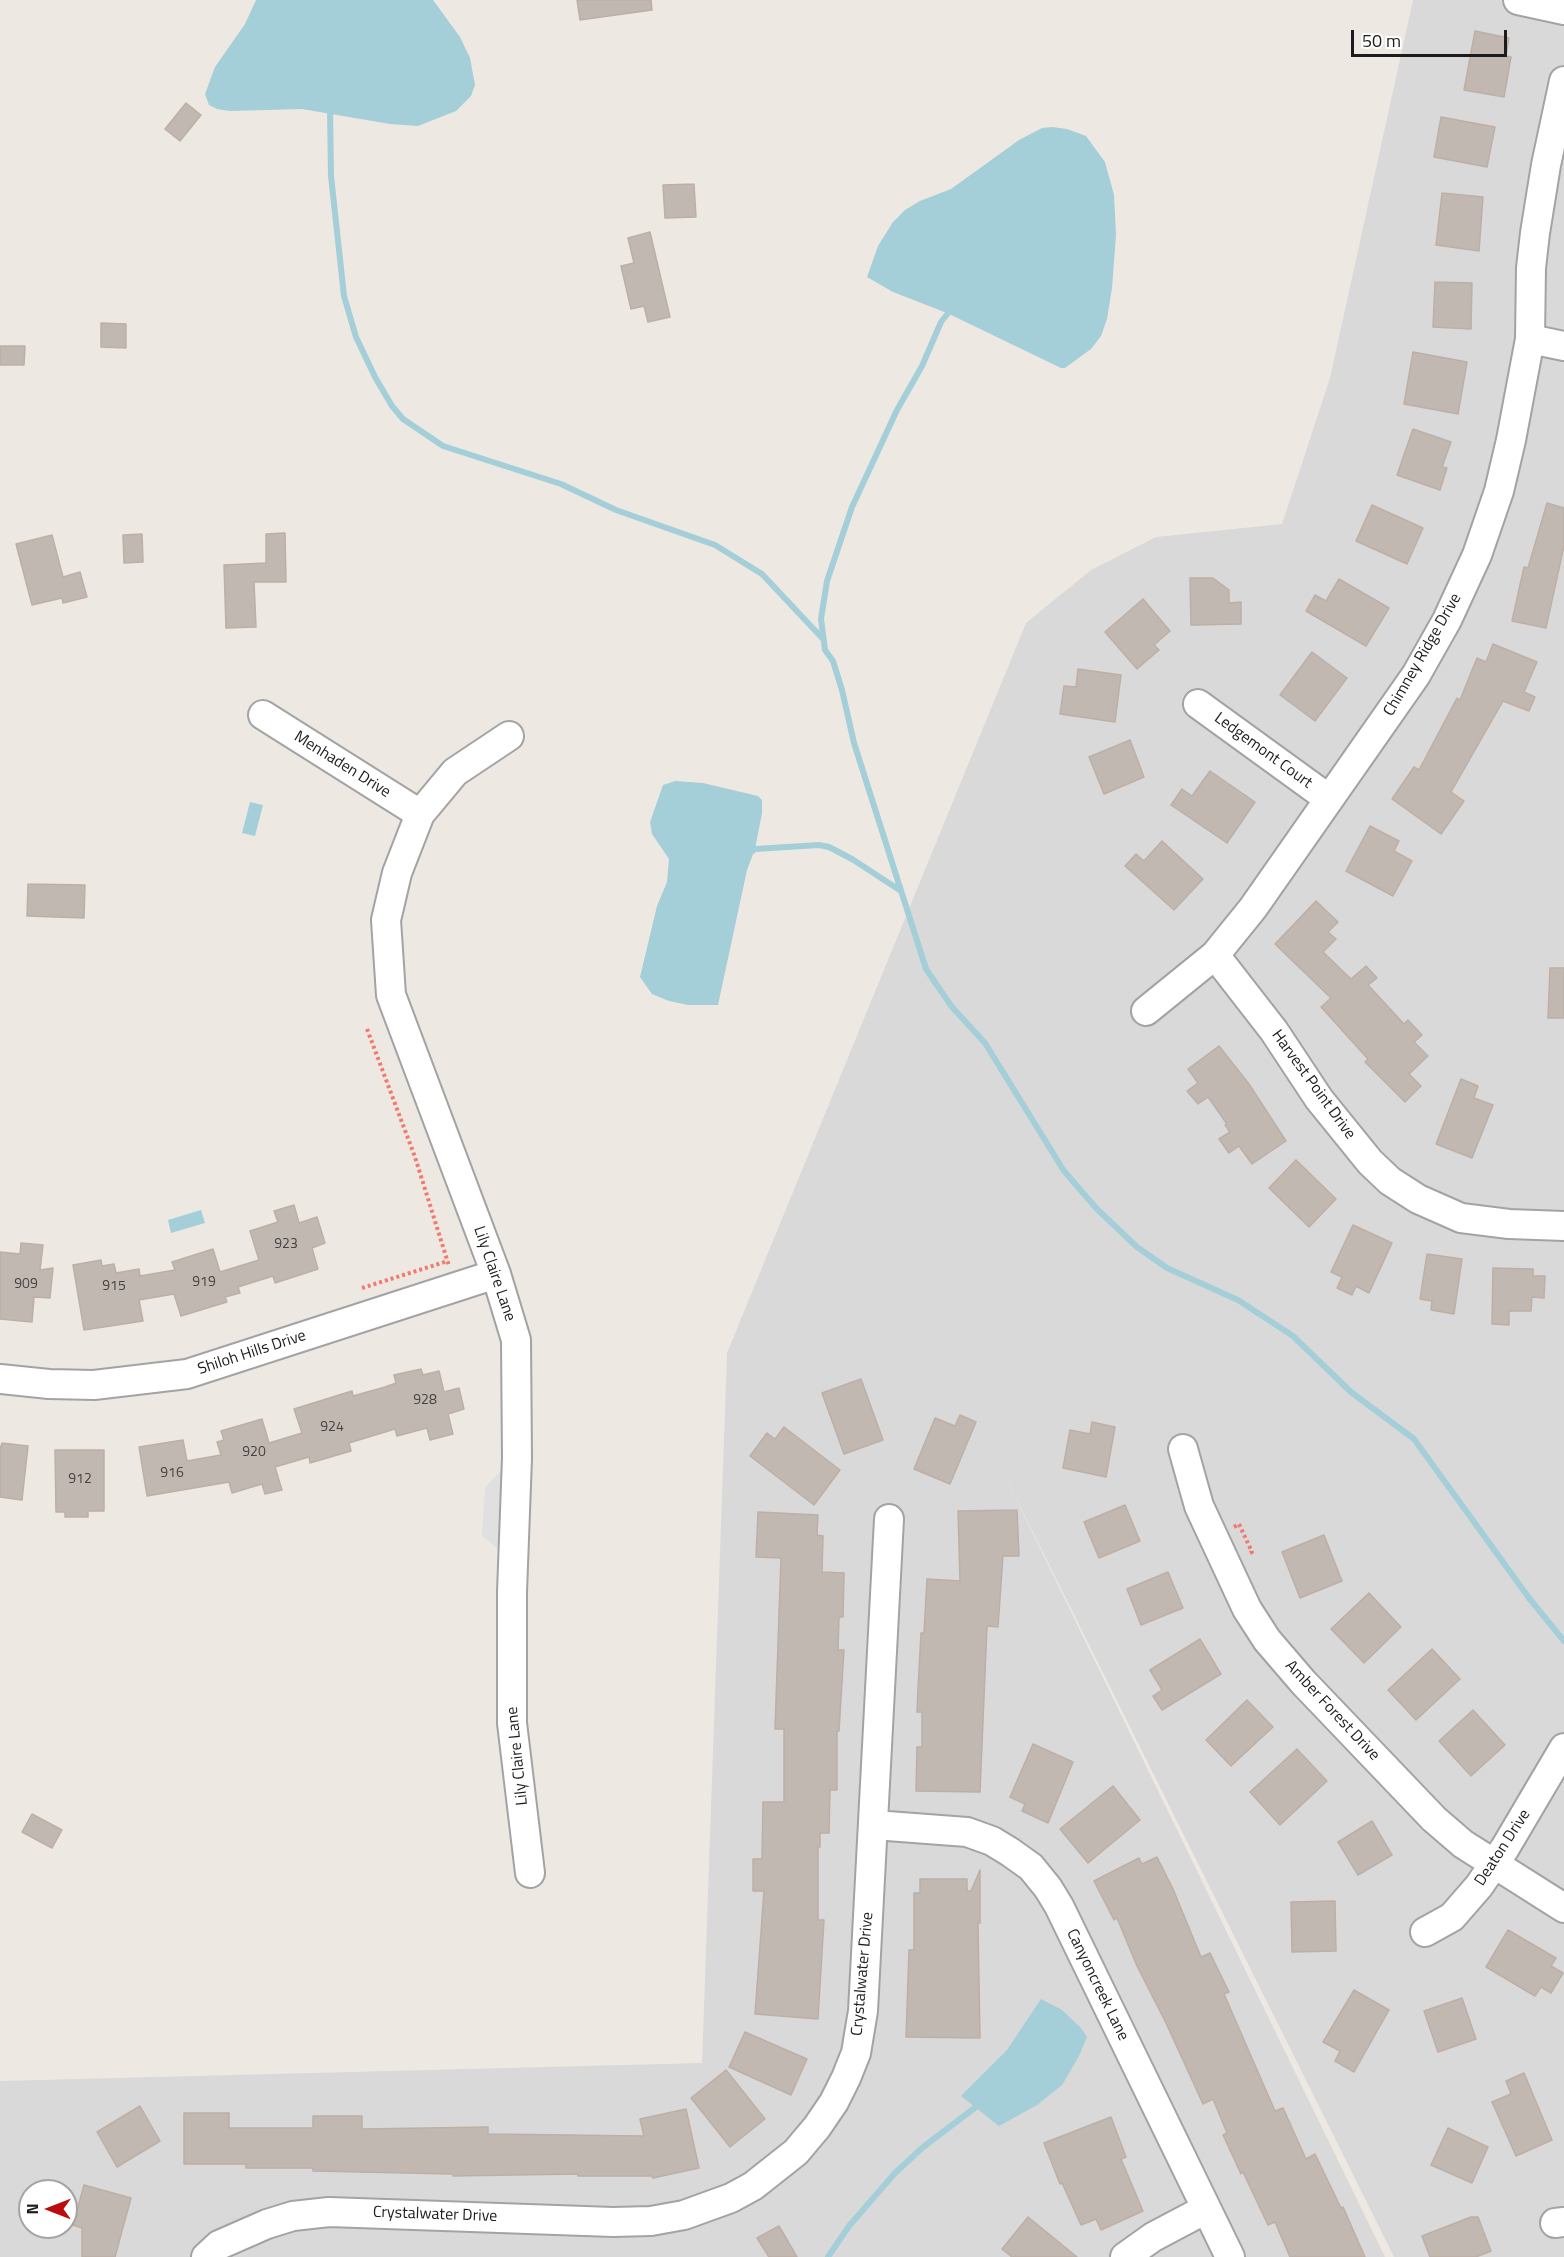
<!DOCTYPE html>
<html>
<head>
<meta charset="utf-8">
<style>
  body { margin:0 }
  #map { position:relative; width:1564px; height:2257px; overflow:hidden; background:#ede9e2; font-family:"Titillium Web",sans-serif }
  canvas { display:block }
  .north { position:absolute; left:18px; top:2179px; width:60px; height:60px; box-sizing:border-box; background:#fff; border:2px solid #a4a4a4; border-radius:50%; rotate:270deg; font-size:16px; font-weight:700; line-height:24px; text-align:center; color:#1c1c1c }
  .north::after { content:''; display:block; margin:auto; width:21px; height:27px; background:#bc0b0f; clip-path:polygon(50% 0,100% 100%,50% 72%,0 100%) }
  .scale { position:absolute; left:1351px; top:30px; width:156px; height:27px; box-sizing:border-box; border:3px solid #1c1c1c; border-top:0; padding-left:8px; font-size:18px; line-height:21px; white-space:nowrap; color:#1c1c1c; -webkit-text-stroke:4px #fff; paint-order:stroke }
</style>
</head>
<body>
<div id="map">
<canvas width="1564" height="2257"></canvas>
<div class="north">N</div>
<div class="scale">50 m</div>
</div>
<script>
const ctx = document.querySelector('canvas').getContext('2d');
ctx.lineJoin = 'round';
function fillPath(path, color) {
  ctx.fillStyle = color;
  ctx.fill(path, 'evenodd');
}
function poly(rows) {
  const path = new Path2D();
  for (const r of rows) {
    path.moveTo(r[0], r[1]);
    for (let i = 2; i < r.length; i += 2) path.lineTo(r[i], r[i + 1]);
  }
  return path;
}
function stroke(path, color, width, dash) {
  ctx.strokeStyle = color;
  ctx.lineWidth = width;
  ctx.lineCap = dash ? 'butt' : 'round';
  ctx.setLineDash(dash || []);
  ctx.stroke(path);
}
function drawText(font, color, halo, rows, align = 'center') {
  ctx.font = font + ' "Titillium Web",sans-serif';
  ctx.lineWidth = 4.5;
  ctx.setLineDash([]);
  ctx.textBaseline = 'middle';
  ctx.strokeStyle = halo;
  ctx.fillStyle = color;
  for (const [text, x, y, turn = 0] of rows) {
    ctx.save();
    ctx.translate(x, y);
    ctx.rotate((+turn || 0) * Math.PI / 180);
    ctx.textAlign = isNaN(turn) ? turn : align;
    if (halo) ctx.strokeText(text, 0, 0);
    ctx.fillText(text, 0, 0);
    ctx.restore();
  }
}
fillPath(poly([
  [1413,0,1564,0,1564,2257,1394,2257,1000,1466,1385,2257,0,2257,0,2081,702,2063,727,1353,1026,623,1091,570,1156,537,1282,524,1330,378],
  [30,2191,66,2191,66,2227,30,2227]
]), '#dad9d9');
fillPath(poly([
  [505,1466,501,1551,482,1536,485,1488]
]), '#e0e0e0');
fillPath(poly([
  [256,0,433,0,460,37,470,58,475,85,471,96,456,111,418,126,390,124,302,109,230,111,217,109,209,105,205,94,215,67,245,24],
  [1052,127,1067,129,1086,136,1105,162,1114,195,1116,235,1112,288,1107,319,1101,336,1091,349,1065,368,1061,368,947,313,893,292,867,277,878,246,893,222,905,210,920,201,951,189,1019,140,1042,128],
  [675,781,703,783,758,796,762,800,762,813,755,849,747,870,718,1005,688,1005,669,1001,652,994,640,977,657,906,667,882,669,859,652,834,650,822,663,785],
  [250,802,263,805,255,836,242,833],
  [201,1210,205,1223,171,1233,168,1220],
  [1041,1999,1062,2010,1081,2028,1087,2037,1079,2056,1062,2085,1037,2105,999,2126,961,2096,1007,2050]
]), '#a4ced8');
stroke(poly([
  [330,108,331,176,344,296,356,337,375,377,392,406,403,419,443,446,561,484,616,510,715,545,762,574,824,640],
  [953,307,941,322,922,366,897,410,852,507,827,581,821,619,825,650,833,661,842,690,854,743,926,969,952,1007,985,1043,1064,1171,1097,1209,1137,1247,1167,1268,1238,1300,1293,1336,1351,1392,1414,1439,1529,1598,1564,1641],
  [748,854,755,849,819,845,829,847,852,859,901,891],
  [828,2257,849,2226,895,2173,922,2148,981,2103]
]), '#a4ced8', 6);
const building = poly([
  [577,0,651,0,652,10,580,20,577,0],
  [1475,31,1509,38,1506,56,1511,57,1504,97,1464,90,1475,31],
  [186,103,201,115,180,141,165,129,186,103],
  [1441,117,1495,127,1487,167,1434,157,1441,117],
  [694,184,696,217,665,218,663,185,694,184],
  [1442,193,1483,197,1479,251,1436,245,1442,193],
  [650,232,670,317,648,322,644,306,631,309,621,266,634,263,628,238,650,232],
  [1435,282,1472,283,1471,329,1433,327,1435,282],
  [101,323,126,324,126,348,101,347,101,323],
  [0,346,25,346,24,365,0,365,0,346],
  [1413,352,1467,362,1458,414,1404,404,1413,352],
  [1413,429,1451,442,1442,467,1447,468,1440,490,1397,475,1413,429],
  [1547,503,1564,508,1564,546,1546,628,1512,621,1524,567,1528,568,1547,503],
  [1372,505,1423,528,1407,564,1356,541,1372,505],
  [285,533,286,582,254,582,256,627,226,628,224,565,266,563,266,534,285,533],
  [142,534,143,562,124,563,123,535,142,534],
  [52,535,63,577,80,572,87,597,63,603,62,598,32,605,16,544,52,535],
  [1190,578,1213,578,1229,590,1229,603,1241,602,1241,624,1191,625,1190,578],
  [1339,579,1389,608,1366,646,1306,611,1315,595,1326,601,1339,579],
  [1143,599,1170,631,1154,645,1159,650,1137,669,1105,632,1143,599],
  [1493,644,1537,662,1524,692,1535,697,1529,711,1503,701,1451,792,1464,801,1441,834,1392,799,1414,767,1419,770,1457,698,1460,700,1477,658,1486,662,1493,644],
  [1312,652,1347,678,1315,721,1280,695,1312,652],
  [1078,669,1121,675,1115,722,1060,714,1064,686,1076,687,1078,669],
  [1130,740,1144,777,1104,794,1089,757,1130,740],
  [1210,771,1255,802,1227,843,1171,805,1182,789,1192,796,1210,771],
  [1370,826,1399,841,1394,851,1412,861,1393,896,1346,871,1370,826],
  [1162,841,1203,879,1174,910,1125,866,1136,854,1144,861,1162,841],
  [28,884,85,885,84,918,27,916,28,884],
  [1316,901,1338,922,1328,932,1336,939,1323,952,1351,979,1366,966,1377,978,1368,985,1404,1024,1408,1020,1422,1035,1414,1042,1428,1056,1409,1074,1421,1086,1405,1102,1365,1062,1368,1059,1321,1007,1331,998,1275,944,1316,901],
  [1550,968,1564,968,1564,1018,1548,1018,1550,968],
  [1219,1046,1249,1084,1286,1141,1252,1164,1239,1146,1229,1153,1219,1139,1230,1132,1225,1125,1227,1124,1208,1097,1198,1104,1187,1091,1198,1083,1188,1069,1219,1046],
  [1461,1079,1478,1086,1474,1098,1493,1105,1472,1158,1436,1144,1461,1079],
  [1296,1160,1336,1199,1309,1227,1269,1188,1296,1160],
  [294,1205,299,1223,317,1217,325,1243,312,1248,318,1269,275,1283,273,1276,238,1287,240,1293,225,1297,227,1302,181,1316,174,1294,139,1300,143,1321,84,1330,73,1265,101,1260,102,1266,114,1264,116,1273,139,1269,140,1276,175,1270,172,1262,213,1249,220,1272,259,1260,250,1231,278,1222,274,1211,294,1205],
  [1353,1225,1392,1243,1369,1293,1356,1286,1352,1295,1337,1288,1342,1277,1331,1272,1353,1225],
  [21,1243,43,1245,40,1270,53,1268,50,1298,34,1297,32,1322,0,1319,0,1252,20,1254,21,1243],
  [1427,1254,1462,1259,1454,1314,1431,1310,1432,1301,1420,1299,1427,1254],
  [1493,1268,1533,1269,1533,1276,1545,1276,1544,1298,1532,1297,1531,1311,1509,1311,1509,1325,1492,1324,1493,1268],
  [421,1369,423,1375,439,1371,444,1392,459,1388,464,1409,448,1414,453,1434,430,1440,427,1428,397,1436,395,1429,349,1443,351,1451,310,1463,309,1457,275,1467,282,1490,265,1494,262,1484,232,1493,229,1482,147,1496,139,1447,183,1440,187,1461,221,1455,217,1442,224,1440,221,1431,262,1419,269,1443,302,1433,294,1409,352,1391,353,1396,385,1387,396,1383,394,1375,421,1369],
  [861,1379,883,1440,844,1454,822,1393,861,1379],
  [960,1415,976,1422,950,1484,914,1469,935,1418,955,1426,960,1415],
  [1092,1422,1115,1427,1106,1477,1063,1468,1070,1430,1090,1434,1092,1422],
  [784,1427,840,1470,814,1505,750,1456,767,1433,775,1439,784,1427],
  [2,1443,28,1446,22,1500,0,1497,0,1449,2,1443],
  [55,1450,104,1450,104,1511,88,1511,88,1517,65,1517,65,1512,56,1512,55,1450],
  [1125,1505,1140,1541,1099,1558,1084,1522,1125,1505],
  [1017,1510,1019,1556,1003,1556,998,1627,987,1626,980,1792,916,1791,917,1747,922,1747,922,1712,917,1712,918,1689,921,1633,924,1633,927,1579,960,1581,958,1511,1017,1510],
  [758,1512,818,1515,817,1535,823,1536,822,1572,844,1573,843,1617,839,1617,838,1650,844,1650,839,1731,837,1731,837,1790,830,1790,829,1833,820,1833,820,1847,818,1847,818,1920,824,1920,818,2019,755,2014,764,1891,753,1891,753,1859,762,1859,763,1802,784,1802,784,1729,775,1729,781,1558,756,1557,758,1512],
  [1324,1535,1342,1581,1300,1598,1282,1552,1324,1535],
  [1168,1572,1183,1608,1141,1625,1127,1589,1168,1572],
  [1369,1593,1401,1627,1364,1663,1331,1629,1369,1593],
  [1200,1639,1221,1674,1162,1710,1153,1696,1162,1690,1150,1670,1200,1639],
  [1432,1649,1460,1679,1416,1720,1388,1690,1432,1649],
  [1247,1700,1273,1727,1231,1766,1206,1740,1247,1700],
  [1473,1710,1505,1745,1471,1776,1439,1741,1473,1710],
  [1033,1744,1073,1762,1048,1823,1022,1811,1025,1804,1010,1797,1033,1744],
  [1297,1749,1327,1781,1280,1825,1250,1792,1297,1749],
  [1113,1786,1140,1820,1088,1863,1060,1829,1113,1786],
  [32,1814,62,1830,52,1848,22,1832,32,1814],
  [1372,1821,1392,1855,1358,1875,1338,1842,1372,1821],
  [1157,1857,1173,1889,1201,1957,1210,1953,1229,1992,1224,1994,1275,2111,1283,2108,1306,2159,1315,2154,1341,2208,1343,2207,1365,2257,1290,2257,1275,2222,1268,2225,1243,2172,1241,2174,1223,2135,1227,2133,1213,2099,1203,2104,1166,2023,1137,1966,1117,1918,1114,1920,1094,1881,1139,1858,1142,1864,1157,1857],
  [980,1870,980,1923,978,1923,980,2038,906,2037,909,1950,914,1950,914,1893,920,1893,920,1879,967,1879,967,1891,971,1891,980,1870],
  [1335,1901,1336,1951,1292,1952,1291,1902,1335,1901],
  [1508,1930,1556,1958,1551,1966,1563,1973,1551,1993,1541,1987,1535,1996,1486,1967,1508,1930],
  [1354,1990,1389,2010,1354,2072,1335,2061,1340,2051,1323,2042,1354,1990],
  [1462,1998,1476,2039,1438,2052,1424,2011,1462,1998],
  [745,2032,807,2059,791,2095,729,2067,745,2032],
  [726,2070,765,2119,730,2147,691,2098,726,2070],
  [1524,2073,1552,2140,1516,2156,1492,2102,1511,2094,1506,2081,1524,2073],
  [140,2106,160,2141,117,2167,97,2132,140,2106],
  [686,2109,699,2168,653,2178,652,2176,578,2176,578,2174,453,2176,453,2174,313,2171,313,2168,246,2168,246,2164,184,2164,184,2113,229,2113,229,2128,313,2128,313,2116,362,2116,362,2129,488,2127,488,2134,644,2136,640,2119,686,2109],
  [1111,2117,1126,2157,1121,2159,1143,2211,1101,2230,1096,2219,1081,2225,1062,2183,1060,2184,1044,2143,1111,2117],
  [1448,2128,1488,2147,1472,2183,1431,2165,1448,2128],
  [84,2185,131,2198,115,2257,82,2257,82,2228,73,2225,84,2185],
  [1028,2217,1044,2230,1077,2257,1012,2257,1002,2249,1028,2217],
  [1471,2217,1478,2217,1491,2251,1476,2257,1430,2257,1422,2236,1471,2217],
  [779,2226,797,2257,769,2257,757,2238,779,2226]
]);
fillPath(building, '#c1b8b2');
stroke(building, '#bdafa5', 1.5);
const minor = poly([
  [1518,0,1564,10],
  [1530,339,1564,346],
  [1198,704,1329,799],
  [263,715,420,814],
  [509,736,455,772,420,814,397,873,386,920,391,995,496,1274,516,1340,517,1458,512,1592,512,1723,530,1873],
  [1215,955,1274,1031,1319,1099,1370,1162,1390,1181,1418,1199,1461,1218,1509,1224,1564,1226],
  [1146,1011,1215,955,1253,908,1416,675,1447,620,1477,555,1499,491,1511,440,1530,339,1531,268,1535,233,1546,165,1564,81],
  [0,1379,49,1384,94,1385,187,1374,496,1274],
  [1183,1449,1199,1506,1247,1609,1267,1640,1303,1682,1434,1819,1463,1844,1564,1908],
  [874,1825,967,1832,992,1841,1010,1852,1031,1867,1048,1888,1059,1906,1230,2257],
  [1425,1932,1452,1917,1479,1886,1505,1848,1564,1748],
  [1555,2223,1564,2222],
  [206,2257,219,2245,267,2224,293,2216,329,2212,613,2222,651,2221,684,2215,731,2198,753,2186,796,2152,817,2127,834,2102,846,2078,856,2053,863,2011,889,1519],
  [1125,2257,1153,2237,1206,2209]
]);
stroke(minor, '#a3a3a3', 32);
stroke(poly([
  [367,1029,415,1157,449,1266],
  [362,1288,448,1261],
  [1234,1527,1239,1524,1252,1552,1248,1554]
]), '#f1796e', 4, [3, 3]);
stroke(minor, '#fff', 28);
drawText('14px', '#454342', null, [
  ["923",286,1245],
  ["919",204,1283],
  ["909",26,1285],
  ["915",114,1287],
  ["928",425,1401],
  ["924",332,1428],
  ["920",254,1453],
  ["916",172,1474],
  ["912",80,1480]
]);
drawText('16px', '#1c1c1c', '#fff', [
  ["Chimney Ridge Drive",1423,655,-60],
  ["Ledgemont Court",1263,751,36],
  ["Menhaden Drive",342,765,32],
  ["Harvest Point Drive",1313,1085,54],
  ["Lily Claire Lane",494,1274,71],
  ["Shiloh Hills Drive",252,1353,-18],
  ["Amber Forest Drive",1332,1711,47],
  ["Lily Claire Lane",518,1756,-96],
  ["Deaton Drive",1503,1848,-57],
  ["Crystalwater Drive",863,1974,-85],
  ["Canyoncreek Lane",1097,1985,64],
  ["Crystalwater Drive",435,2215,2]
]);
</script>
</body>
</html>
